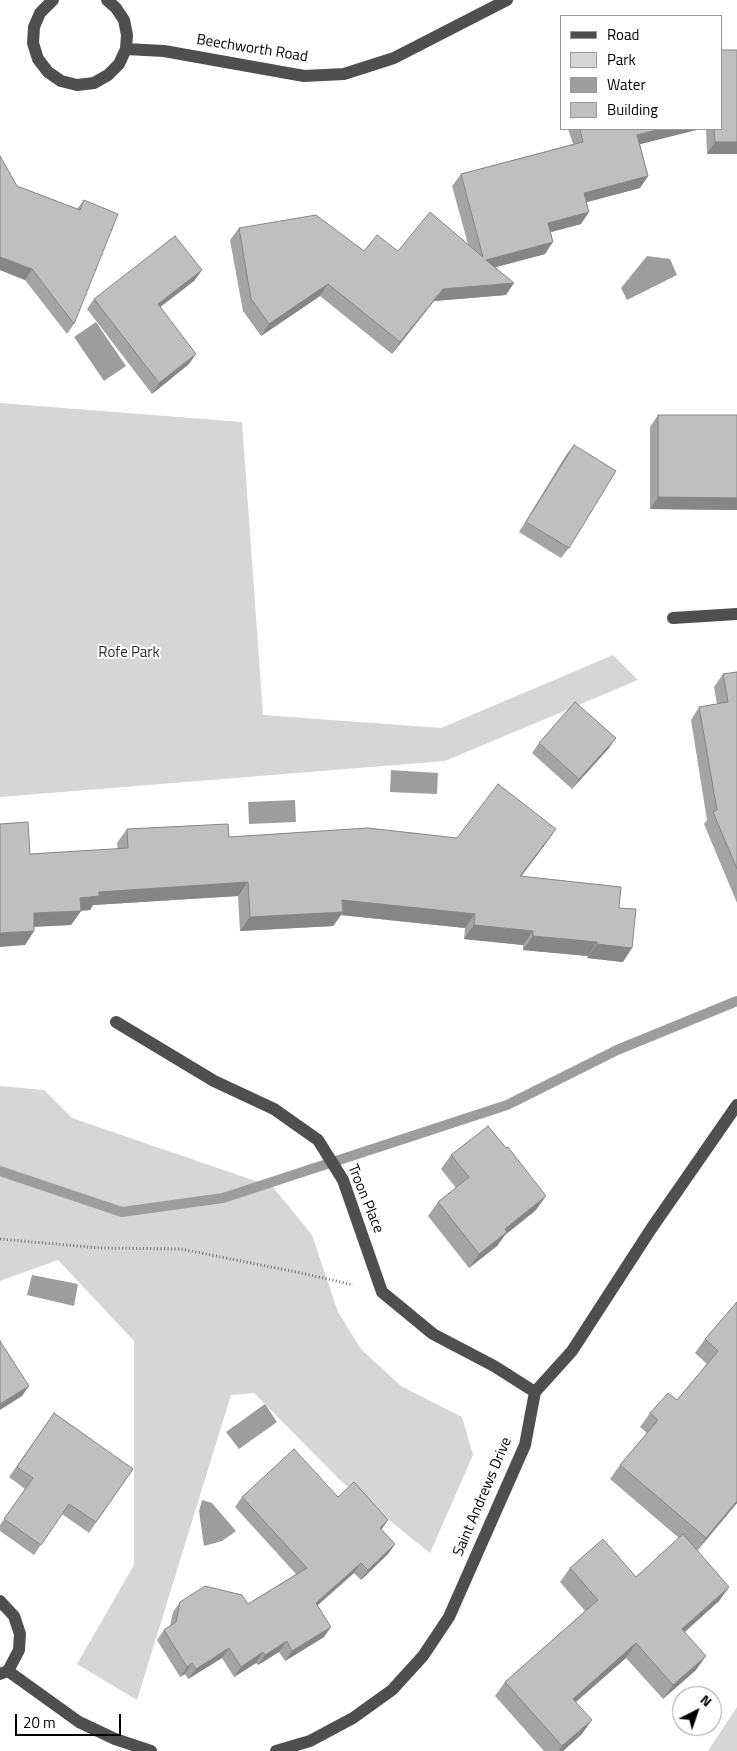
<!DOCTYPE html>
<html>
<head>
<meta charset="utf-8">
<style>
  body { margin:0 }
  #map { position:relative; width:737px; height:1751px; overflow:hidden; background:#fff; font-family:"Titillium Web",sans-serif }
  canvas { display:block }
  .legend { position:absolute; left:560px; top:15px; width:162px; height:115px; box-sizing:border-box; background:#fff; border:1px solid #999; margin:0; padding:6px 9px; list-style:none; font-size:15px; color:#000 }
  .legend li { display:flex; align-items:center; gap:10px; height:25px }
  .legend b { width:25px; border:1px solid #999 }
  .north { position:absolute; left:672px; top:1686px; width:50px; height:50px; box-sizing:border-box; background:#fff; border:1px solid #999; border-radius:50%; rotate:41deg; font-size:14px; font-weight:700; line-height:20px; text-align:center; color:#000 }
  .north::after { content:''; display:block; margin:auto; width:18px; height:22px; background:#000; clip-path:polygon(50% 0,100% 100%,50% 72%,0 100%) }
  .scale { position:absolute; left:15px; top:1714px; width:106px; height:22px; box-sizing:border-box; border:2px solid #000; border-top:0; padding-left:6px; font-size:15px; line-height:18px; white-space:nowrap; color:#000; -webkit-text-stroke:4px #fff; paint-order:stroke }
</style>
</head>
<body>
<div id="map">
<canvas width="737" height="1751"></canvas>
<ul class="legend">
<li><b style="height:6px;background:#4f4f4f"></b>Road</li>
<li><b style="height:14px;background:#d6d6d6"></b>Park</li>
<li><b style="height:14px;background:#9d9d9d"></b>Water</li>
<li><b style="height:14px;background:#bfbfbf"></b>Building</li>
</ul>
<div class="north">N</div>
<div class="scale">20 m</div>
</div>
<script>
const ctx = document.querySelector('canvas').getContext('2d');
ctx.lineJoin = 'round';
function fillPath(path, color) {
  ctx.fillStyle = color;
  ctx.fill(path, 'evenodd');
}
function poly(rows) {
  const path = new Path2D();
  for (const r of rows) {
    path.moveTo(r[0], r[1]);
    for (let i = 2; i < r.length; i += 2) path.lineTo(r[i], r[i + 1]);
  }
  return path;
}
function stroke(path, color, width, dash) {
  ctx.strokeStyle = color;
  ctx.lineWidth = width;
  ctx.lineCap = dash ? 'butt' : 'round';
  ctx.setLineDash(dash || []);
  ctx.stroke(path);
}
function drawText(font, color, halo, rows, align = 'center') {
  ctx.font = font + ' "Titillium Web",sans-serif';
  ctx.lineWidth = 4;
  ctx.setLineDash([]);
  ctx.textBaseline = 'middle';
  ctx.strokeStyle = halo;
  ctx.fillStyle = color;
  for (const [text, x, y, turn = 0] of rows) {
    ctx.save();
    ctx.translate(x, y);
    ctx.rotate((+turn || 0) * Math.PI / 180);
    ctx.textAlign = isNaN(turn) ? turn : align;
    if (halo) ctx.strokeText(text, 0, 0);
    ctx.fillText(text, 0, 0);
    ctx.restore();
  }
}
fillPath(poly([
  [0,403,242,422,263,715,441,728,613,655,638,680,445,761,0,797],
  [0,1086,44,1090,72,1118,273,1187,312,1235,338,1312,361,1349,401,1386,462,1417,473,1455,430,1553,343,1483,254,1393,231,1395,137,1700,77,1664,134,1565,134,1341,58,1260,0,1281],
  [737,1707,737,1751,708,1751]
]), '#d6d6d6');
fillPath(poly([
  [647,256,670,259,677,275,627,300,621,288],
  [96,322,126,366,104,381,74,337],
  [391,770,438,773,437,794,390,792],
  [295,800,296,822,249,824,248,802],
  [32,1275,78,1284,74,1306,27,1295],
  [265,1404,277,1422,239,1449,226,1432],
  [202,1500,212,1503,236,1531,222,1541,204,1546,199,1511]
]), '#9d9d9d');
stroke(poly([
  [0,1171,122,1212,223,1198,507,1105,617,1050,737,1001]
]), '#9d9d9d', 10);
stroke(poly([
  [0,1239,100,1248,181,1249,306,1274,353,1285]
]), '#717171', 3, [1, 2.5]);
stroke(poly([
  [53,0,40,13,34,27,33,43,38,59,48,72,61,81,77,85,94,83,108,75,119,64,126,49,127,35,124,20,116,8,107,0],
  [126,49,164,51,304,76,344,74,394,58,507,0],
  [673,618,737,614],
  [116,1022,214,1081,274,1109,318,1140,343,1180,382,1292,433,1334,494,1366,535,1392],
  [0,1601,14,1616,20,1634,19,1650,8,1671,0,1674],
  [8,1671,79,1722,115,1739,151,1751],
  [276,1751,310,1741,353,1718,392,1690,423,1656,449,1617,525,1445,535,1392,572,1351,651,1229,737,1105]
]), '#4f4f4f', 12);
fillPath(poly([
  [737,50,737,154,707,154,706,129,721,129],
  [568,129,700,129,640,144,648,176,640,188,587,202,581,224,551,232,545,254,495,267,506,295,434,301,392,354,320,296,261,336,243,311,230,240,239,228,364,251,398,251,468,244,452,186,461,174,573,144],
  [0,156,17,186,77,209,84,200,74,324,67,334,25,280,0,270],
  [202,270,194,281,160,307,189,364,152,394,87,309,94,299],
  [658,415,737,415,737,510,650,509,650,427],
  [574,445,569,548,561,558,519,532,566,455],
  [737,672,737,903,704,824,707,820,691,720,699,707,717,704,714,687,723,674],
  [539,743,609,748,572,789,532,753],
  [127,829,229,837,457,838,547,842,521,877,619,908,623,962,587,958,588,956,523,950,523,945,464,939,465,928,341,915,333,926,240,931,238,896,93,905,90,910,81,911,71,925,34,927,34,931,25,945,30,854,118,849,117,843],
  [451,1155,536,1210,505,1235,497,1246,469,1268,428,1216,438,1202,456,1188,441,1169],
  [737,1302,737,1503,697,1551,729,1587,719,1601,685,1632,696,1670,663,1699,626,1658,576,1702,582,1734,563,1751,544,1751,495,1696,505,1682,585,1611,560,1582,570,1568,636,1577,679,1538,610,1479,620,1465,647,1433,640,1427,650,1413,677,1400,707,1364,695,1353,705,1339],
  [54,1413,133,1469,89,1533,62,1514,34,1555,0,1531,0,1525,25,1489,9,1477],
  [242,1497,338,1497,388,1520,381,1530,395,1544,388,1554,361,1580,354,1573,317,1605,324,1637,285,1661,279,1652,258,1665,256,1663,234,1677,222,1658,188,1679,185,1674,180,1677,157,1640,164,1630,170,1626,173,1612,180,1602,248,1604,296,1574,235,1507]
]), '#a4a4a4');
fillPath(poly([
  [661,129,700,129,629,147,637,135],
  [715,142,737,142,737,154,707,154],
  [648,176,640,188,576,205,584,193],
  [589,212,581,224,540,235,548,223],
  [553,242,545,254,478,272,486,260],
  [0,257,32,269,25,280,0,270],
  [202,270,194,281,151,314,158,304],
  [514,283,506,295,434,301,392,354,400,342,443,289],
  [328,284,320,296,261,336,269,324],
  [196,354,189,364,152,394,159,383],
  [658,497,737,498,737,510,650,509],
  [616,738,609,748,572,789,579,779],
  [556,829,547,842,510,890,520,876],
  [248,882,238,896,93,905,90,910,73,911,81,911,71,925,24,927,34,913,99,892],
  [342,900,475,914,465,928,341,915,333,926,240,931,250,917],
  [474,925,533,931,523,945,464,939],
  [34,931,25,945,0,947,0,933],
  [533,936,597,942,588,956,523,950],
  [597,944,632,948,623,962,587,958],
  [546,1196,536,1210,505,1235,497,1246,469,1268,479,1254,505,1229],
  [29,1386,22,1396,0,1410,0,1404],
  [737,1501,737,1503,696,1552,706,1538],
  [388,1520,381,1530,380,1528],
  [395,1544,388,1554,361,1580,368,1570],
  [361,1563,354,1573,309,1613,316,1603],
  [729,1587,719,1601,672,1643,682,1629],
  [331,1627,324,1637,285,1661,292,1651],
  [287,1641,279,1652,258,1665,265,1655],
  [636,1643,626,1658,563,1713,573,1699],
  [229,1648,222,1658,188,1679,196,1669],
  [263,1652,256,1663,234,1677,241,1667],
  [706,1656,696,1670,663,1699,673,1685],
  [192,1663,185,1674,180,1677,187,1667],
  [592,1720,582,1734,563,1751,559,1751,562,1746]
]), '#868686');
const building = poly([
  [721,50,737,50,737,142,715,142,714,129,721,129,721,50],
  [580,129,661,129,637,135,648,176,584,193,589,212,548,223,553,242,486,260,514,283,443,289,400,342,328,284,269,324,251,299,239,228,316,215,364,251,377,235,398,251,430,212,483,257,461,174,583,142,580,129],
  [0,156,17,186,80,210,84,200,118,214,74,324,32,269,0,257,0,156],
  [175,236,202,270,158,304,196,354,159,383,94,299,175,236],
  [658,415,737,415,737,498,658,497,658,415],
  [574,445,616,471,569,548,526,522,574,445],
  [737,672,737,869,713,812,717,810,699,707,728,702,723,674,737,672],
  [575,702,616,738,579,779,539,743,575,702],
  [498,784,556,829,520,876,621,887,619,908,636,909,632,948,597,944,597,942,533,936,533,931,474,925,475,914,342,900,343,912,250,917,248,882,99,892,99,896,80,898,81,911,34,913,34,931,0,933,0,824,28,822,30,854,128,848,127,829,228,824,229,837,368,828,457,838,498,784],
  [488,1126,506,1148,508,1147,546,1196,505,1229,507,1232,479,1254,438,1202,469,1177,451,1155,488,1126],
  [737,1302,737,1501,706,1538,620,1465,658,1420,650,1413,668,1393,677,1400,718,1351,705,1339,737,1302],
  [0,1341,29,1386,0,1404,0,1341],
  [54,1413,133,1469,96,1522,69,1504,41,1545,4,1519,33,1478,17,1467,54,1413],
  [294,1449,338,1497,354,1482,388,1520,380,1528,395,1544,368,1570,361,1563,316,1603,331,1627,292,1651,287,1641,265,1655,263,1652,241,1667,229,1648,196,1669,192,1663,187,1667,164,1630,176,1622,180,1602,205,1586,242,1595,248,1604,307,1568,242,1497,294,1449],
  [683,1534,729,1587,682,1629,706,1656,673,1685,636,1643,573,1699,592,1720,562,1746,505,1682,598,1600,570,1568,603,1539,636,1577,683,1534]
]);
fillPath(building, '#bfbfbf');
stroke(building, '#868686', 1);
drawText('15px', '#000', '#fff', [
  ["Beechworth Road",252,49,9],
  ["Troon Place",365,1199,68],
  ["Saint Andrews Drive",483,1497,-67]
]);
drawText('15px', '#2d2d2d', '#fff', [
  ["Rofe Park",129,653]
]);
</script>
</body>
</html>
